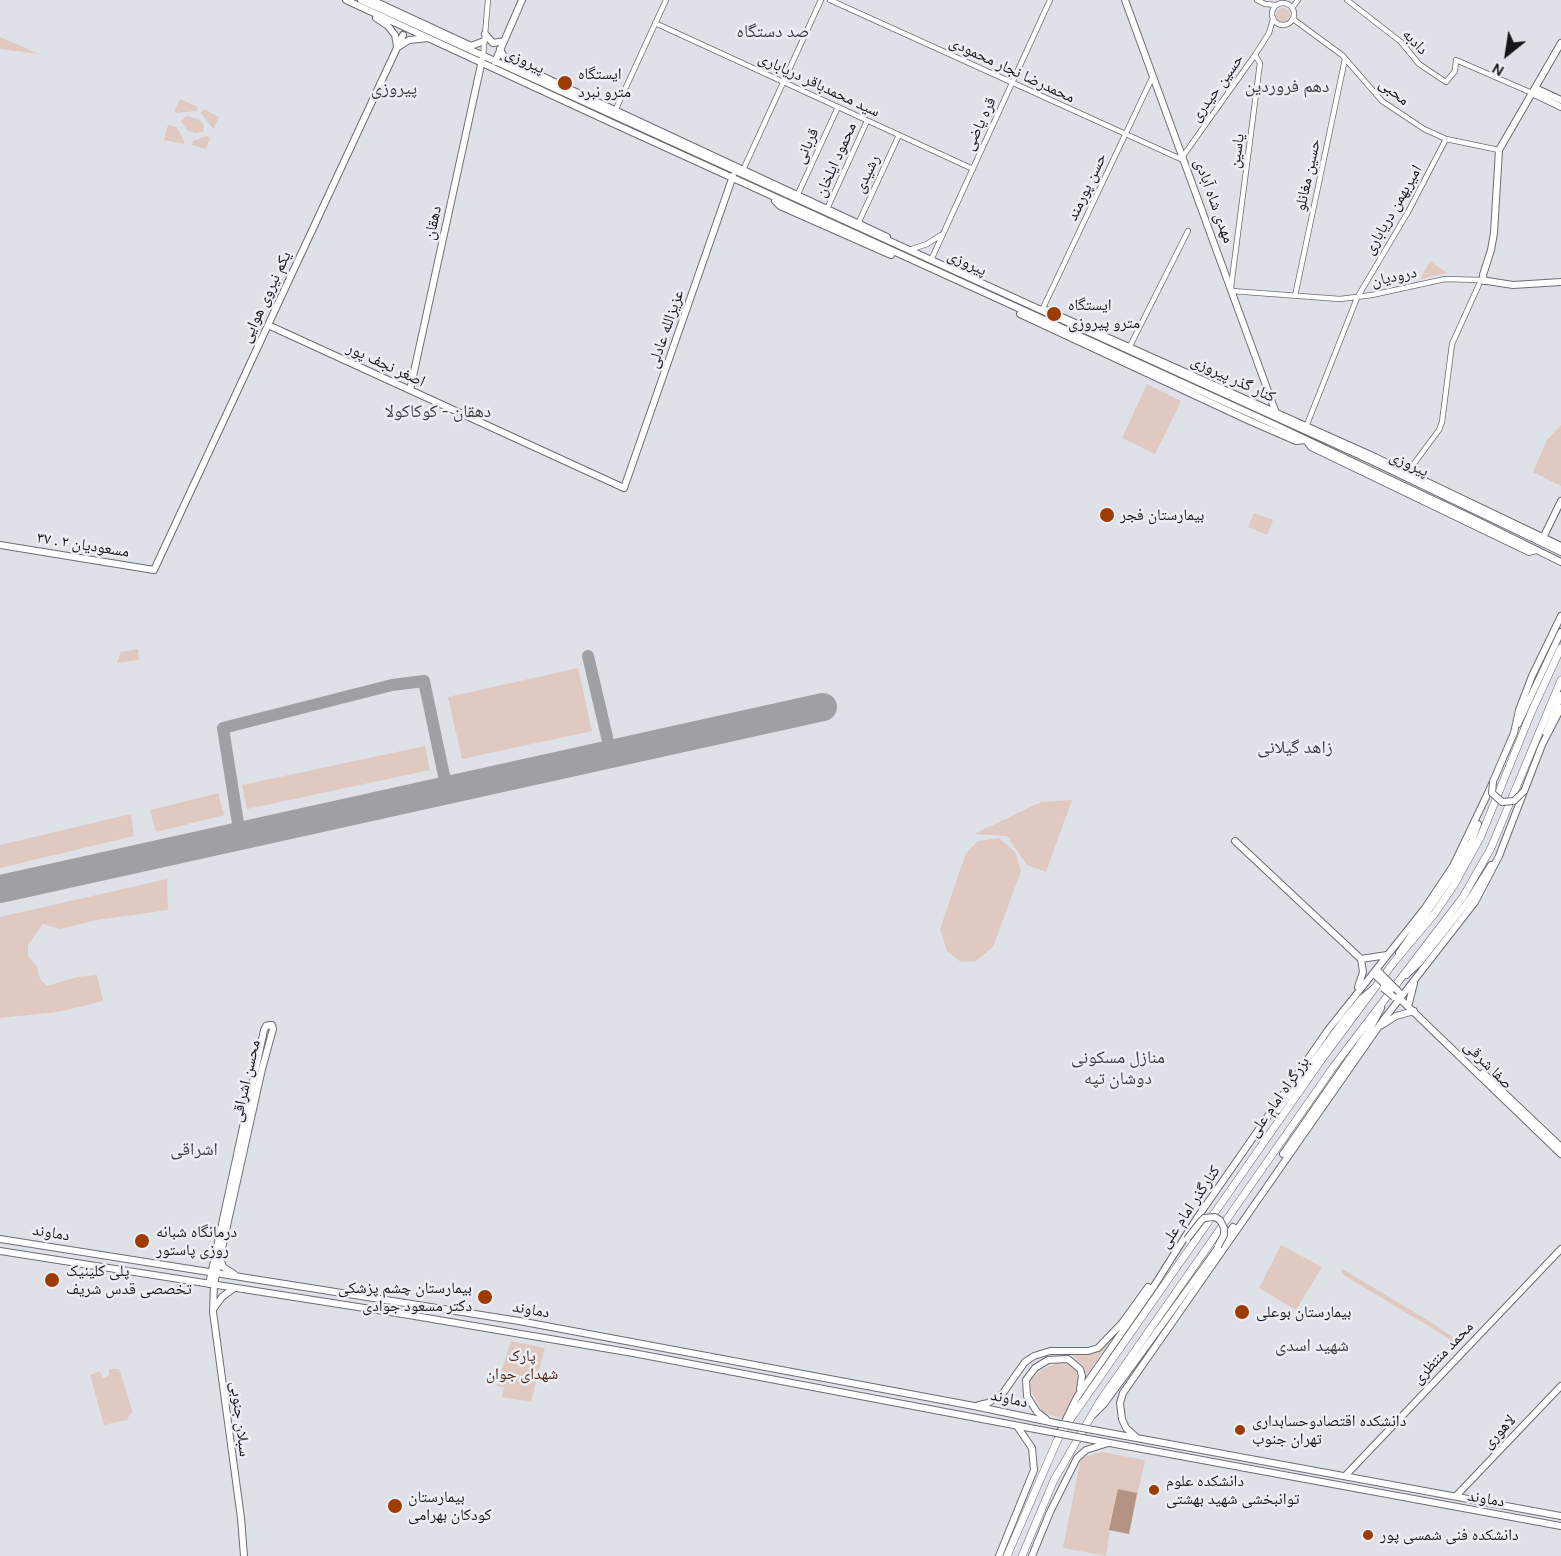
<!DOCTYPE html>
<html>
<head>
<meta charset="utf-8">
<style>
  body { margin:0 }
  #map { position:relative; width:1561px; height:1556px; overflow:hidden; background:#dfe1e8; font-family:Karla,sans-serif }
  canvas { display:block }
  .north { position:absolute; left:1477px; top:24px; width:60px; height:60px; -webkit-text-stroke:4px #eceef5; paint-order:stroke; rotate:210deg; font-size:16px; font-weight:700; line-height:24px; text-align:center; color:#161719 }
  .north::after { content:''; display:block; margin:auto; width:21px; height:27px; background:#161719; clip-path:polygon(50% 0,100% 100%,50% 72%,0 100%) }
</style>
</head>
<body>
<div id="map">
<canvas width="1561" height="1556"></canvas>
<div class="north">N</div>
</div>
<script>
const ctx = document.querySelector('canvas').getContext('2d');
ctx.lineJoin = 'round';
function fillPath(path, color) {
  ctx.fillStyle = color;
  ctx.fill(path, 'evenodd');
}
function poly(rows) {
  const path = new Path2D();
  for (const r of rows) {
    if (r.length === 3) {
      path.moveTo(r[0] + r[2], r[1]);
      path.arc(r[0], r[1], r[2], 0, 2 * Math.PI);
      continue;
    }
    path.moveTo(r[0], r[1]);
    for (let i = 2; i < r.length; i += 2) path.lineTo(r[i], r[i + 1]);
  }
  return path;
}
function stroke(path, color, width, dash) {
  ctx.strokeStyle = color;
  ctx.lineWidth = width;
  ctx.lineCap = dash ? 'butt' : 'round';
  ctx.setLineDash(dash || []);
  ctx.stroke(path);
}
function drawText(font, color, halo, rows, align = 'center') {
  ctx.font = font + ' Karla,"Noto Naskh Arabic",sans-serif';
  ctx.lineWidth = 5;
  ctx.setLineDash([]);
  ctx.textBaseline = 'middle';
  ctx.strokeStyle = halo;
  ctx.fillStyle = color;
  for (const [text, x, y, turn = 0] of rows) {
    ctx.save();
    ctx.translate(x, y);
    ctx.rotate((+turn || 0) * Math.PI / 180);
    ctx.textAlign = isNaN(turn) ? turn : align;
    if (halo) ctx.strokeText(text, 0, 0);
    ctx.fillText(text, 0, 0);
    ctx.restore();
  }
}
fillPath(poly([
  [1283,15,7],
  [0,37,39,54,0,49],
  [180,99,198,107,196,111,177,113,174,111],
  [203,109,219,117,213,129,201,113],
  [186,116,199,119,204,126,203,132,195,133,187,130,181,121],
  [168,125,177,127,184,141,184,144,164,140],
  [207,136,210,138,206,149,192,145,193,141],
  [1430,261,1447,273,1420,279],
  [1147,384,1181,401,1155,454,1122,438],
  [1561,425,1561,486,1533,472,1547,440],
  [1254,513,1273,520,1267,535,1248,527],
  [138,649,139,660,117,663,121,652],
  [578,668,592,731,462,759,448,697],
  [425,746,430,770,247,809,242,785],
  [218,793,224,815,156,832,150,810],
  [1072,800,1046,872,1027,865,1007,836,974,834,1041,802],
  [131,814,134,836,0,868,0,845],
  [999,838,1015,852,1021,871,993,947,976,961,961,962,947,951,940,929,966,853,978,841],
  [167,879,168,910,97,920,60,929,43,924,28,945,28,956,37,966,40,979,47,986,77,977,97,975,103,1001,58,1012,0,1018,0,917],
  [1281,1245,1322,1267,1296,1310,1259,1288],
  [1341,1268,1429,1321,1451,1336,1455,1342,1342,1274],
  [511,1341,545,1348,531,1402,502,1397,504,1387,497,1386],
  [1110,1341,1086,1376,1083,1365,1069,1353,1088,1354,1097,1352],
  [1057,1363,1071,1364,1076,1370,1078,1380,1077,1391,1063,1419,1043,1412,1031,1391,1031,1380,1043,1369],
  [109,1369,119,1369,133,1413,130,1414,127,1420,104,1425,90,1375,100,1371,103,1378,109,1375],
  [1102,1452,1145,1460,1129,1534,1110,1530,1106,1556,1063,1548,1081,1458]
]), '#e0c9c0');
fillPath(poly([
  [1118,1489,1137,1493,1129,1534,1109,1530]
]), '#b49385');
stroke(poly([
  [588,656,611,754],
  [240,836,223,728,392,685,424,681,447,790]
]), '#9ea0a5', 12);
stroke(poly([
  [0,889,823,707]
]), '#9ea0a5', 28);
const minor = poly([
  [830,0,1183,160],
  [1257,0,1265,4,1276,5],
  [1347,0,1401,42,1419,64,1446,82,1455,71,1456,60,1532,93],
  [1283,14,11],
  [1292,8,1298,0],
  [1293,19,1342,55,1382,101,1424,129,1446,139,1499,150],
  [655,23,973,169],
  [483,57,488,0],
  [615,111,666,0],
  [1183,156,1255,55,1269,33,1273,19],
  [743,170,821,0],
  [797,196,838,107],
  [827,209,867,121],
  [858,224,899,135],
  [912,249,927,244,941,235],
  [932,258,1050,0],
  [1231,287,1260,63,1255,55],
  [1232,291,1340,299,1372,295,1445,279,1481,280,1452,344,1442,422,1439,430,1407,473],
  [1295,296,1345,59],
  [1043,308,1153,76],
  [1130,346,1188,231],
  [1306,427,1357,298,1408,212,1446,139]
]);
const major = poly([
  [346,0,610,122,1275,425,1476,520,1561,562],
  [361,0,1372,461,1561,552],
  [372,0,471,46,484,41],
  [1125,0,1276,413],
  [376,18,388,26,395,35,397,46],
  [485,34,493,43,504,41],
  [398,47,409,40,428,38],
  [500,49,505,59,887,237],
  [495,62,522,0],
  [1535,88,1561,100],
  [1532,93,1561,107],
  [775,201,780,206,891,255],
  [1481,280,1513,285,1561,282],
  [1484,281,1483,275,1491,250,1494,233,1499,150,1561,43],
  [1046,310,1375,457,1561,546],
  [1020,314,1250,421,1296,441,1306,440,1311,447,1529,552,1536,550],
  [268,325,624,488,733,176],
  [410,390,482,60],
  [1543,538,1561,501],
  [0,545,154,570,403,35],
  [1518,724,1561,632],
  [1546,733,1561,695],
  [1235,841,1361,959],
  [1399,953,1455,872,1472,841,1478,824],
  [1361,959,1387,955],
  [1406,975,1420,962,1469,900,1491,865],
  [1358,987,1363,972,1361,959],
  [1396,995,1561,1154],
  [1409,1003,1414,983],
  [1382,1025,1396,1016,1414,1011],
  [1483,1073,1561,1147],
  [1278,1110,1343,1021,1362,998,1373,989],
  [1283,1154,1370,1029,1381,1008],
  [0,1239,519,1321,974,1406,1055,1423],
  [0,1251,409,1315,633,1353,1051,1432],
  [220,1258,223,1267,234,1274],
  [209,1284,264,1030,266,1026,270,1025,272,1025,273,1029,262,1069,214,1284,213,1312,241,1518,244,1556],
  [214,1308,222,1297,234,1288],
  [979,1405,988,1403,1003,1393,1025,1362,1034,1356,1050,1351,1088,1351,1098,1348,1122,1323,1148,1287],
  [1092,1416,1104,1404,1132,1366,1233,1227],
  [1046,1419,1037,1412,1027,1396,1026,1380,1035,1368,1048,1360,1068,1359,1080,1369,1082,1376,1080,1389],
  [1093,1430,1561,1516],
  [1058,1436,1077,1397,1154,1286,1197,1218,1328,1030,1425,908,1453,866,1488,793,1514,733,1519,710,1532,676,1561,616],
  [1137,1438,1126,1428,1122,1419,1120,1403,1123,1393,1384,1019,1475,902,1499,856,1542,745,1561,708],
  [1088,1439,1561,1526],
  [1345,1476,1561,1249],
  [1456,1496,1561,1386],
  [999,1556,1034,1470,1032,1448,1017,1426],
  [1032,1556,1050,1512,1077,1458,1086,1450,1108,1443]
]);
const highway = poly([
  [1007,1556,1057,1441,1072,1417,1322,1059,1394,962,1435,913,1454,885,1481,836,1531,713,1561,648],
  [1022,1556,1054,1480,1100,1401,1334,1066,1463,897,1491,848,1561,680]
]);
stroke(minor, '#6b6d73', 6);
stroke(major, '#6b6d73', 8);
stroke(highway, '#6b6d73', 8);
stroke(minor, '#fff', 4.5);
stroke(major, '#fff', 6);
stroke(highway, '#fff', 7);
const majorBridge = poly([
  [1493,782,1492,793,1502,802,1514,801,1524,791],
  [1379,972,1399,992],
  [1376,976,1391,990],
  [1383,988,1394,997],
  [1187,1239,1201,1221,1204,1218,1215,1217,1220,1220,1224,1228,1224,1235,1218,1246],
  [1055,1423,1093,1430],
  [1051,1432,1088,1439]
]);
stroke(majorBridge, '#6b6d73', 8, []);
stroke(majorBridge, '#fff', 6);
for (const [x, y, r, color] of [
  [565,83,8,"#9e3c00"],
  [1054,314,8,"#9e3c00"],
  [1107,515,8,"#9e3c00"],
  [142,1241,8,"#9e3c00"],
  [52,1280,8,"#9e3c00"],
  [485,1297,8,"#9e3c00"],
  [1242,1312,8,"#9e3c00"],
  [1240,1430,6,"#9e3c00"],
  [1154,1490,6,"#9e3c00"],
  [395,1506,8,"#9e3c00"],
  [1368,1535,6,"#9e3c00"]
]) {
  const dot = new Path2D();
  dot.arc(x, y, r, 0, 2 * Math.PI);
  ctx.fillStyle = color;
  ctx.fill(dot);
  stroke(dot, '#eceef5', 2);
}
drawText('16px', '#161719', '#eceef5', [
  ["دادبه",1415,42,46],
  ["پیروزی",525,61,25],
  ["محمدرضا نجار محمودی",1012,70,25],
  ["سید محمدباقر دریاباری",819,85,25],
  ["حسین حیدری",1217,88,-54],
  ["محبی",1394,92,39],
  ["قره یاضی",980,124,-65],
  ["قربانی",807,146,-65],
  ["یاسین",1237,151,-82],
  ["محمود ایلخان",836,160,-66],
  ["رشیدی",867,174,-65],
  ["حسین مغانلو",1308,175,-78],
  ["حسن پورمند",1087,187,-65],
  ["مهدی شاه آبادی",1214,201,70],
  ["امیربهمن دریاباری",1393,210,-60],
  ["دهقان",433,223,-78],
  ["پیروزی",967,263,25],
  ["درودیان",1394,277,-12],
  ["یکم نیروی هوایی",266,297,-65],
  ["عزیزالله عادلی",666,329,-71],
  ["اصغر نجف پور",386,365,25],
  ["کنار گذر پیروزی",1233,379,25],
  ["پیروزی",1409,464,25],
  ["مسعودیان ۲ . ۳۷",83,545,9],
  ["صفا شرقی",1488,1065,45],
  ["محسن اشراقی",246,1081,-77],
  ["بزرگراه امام علی",1279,1097,-55],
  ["کنارگذر امام علی",1190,1207,-56],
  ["دماوند",51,1233,9],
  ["دماوند",531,1310,10],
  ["محمد منتظری",1443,1353,-46],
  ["دماوند",1009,1399,12],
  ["سبلان جنوبی",240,1419,83],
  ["لاهوری",1499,1432,-46],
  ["دماوند",1486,1499,10]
]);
drawText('16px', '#161719', '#eceef5', [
  ["ایستگاه",578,74],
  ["مترو نبرد",578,92],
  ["ایستگاه",1068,305],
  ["مترو پیروزی",1068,323],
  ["بیمارستان فجر",1120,515],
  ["درمانگاه شبانه",156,1232],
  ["روزی پاستور",156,1250],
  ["پلی کلینیک",66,1271],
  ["تخصصی قدس شریف",66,1289],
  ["بیمارستان چشم پزشکی",472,1288,"right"],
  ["دکتر مسعود جوادی",472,1306,"right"],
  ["بیمارستان بوعلی",1256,1312],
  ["دانشکده اقتصادوحسابداری",1252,1421],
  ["تهران جنوب",1252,1439],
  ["دانشکده علوم",1166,1481],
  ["توانبخشی شهید بهشتی",1166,1499],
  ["بیمارستان",408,1497],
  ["کودکان بهرامی",408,1515],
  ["دانشکده فنی شمسی پور",1380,1535]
], 'left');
drawText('16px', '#51240f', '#eceef5', [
  ["پارک",522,1356],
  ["شهدای جوان",522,1374]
]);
drawText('18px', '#3f4046', '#eceef5', [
  ["صد دستگاه",773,32],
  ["دهم فروردین",1287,87],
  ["پیروزی",394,89],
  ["دهقان - کوکاکولا",438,412],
  ["زاهد گیلانی",1295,748],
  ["منازل مسکونی",1118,1058],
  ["دوشان تپه",1118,1079],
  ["اشراقی",194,1150],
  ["شهید اسدی",1312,1346]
]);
</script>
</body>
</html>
